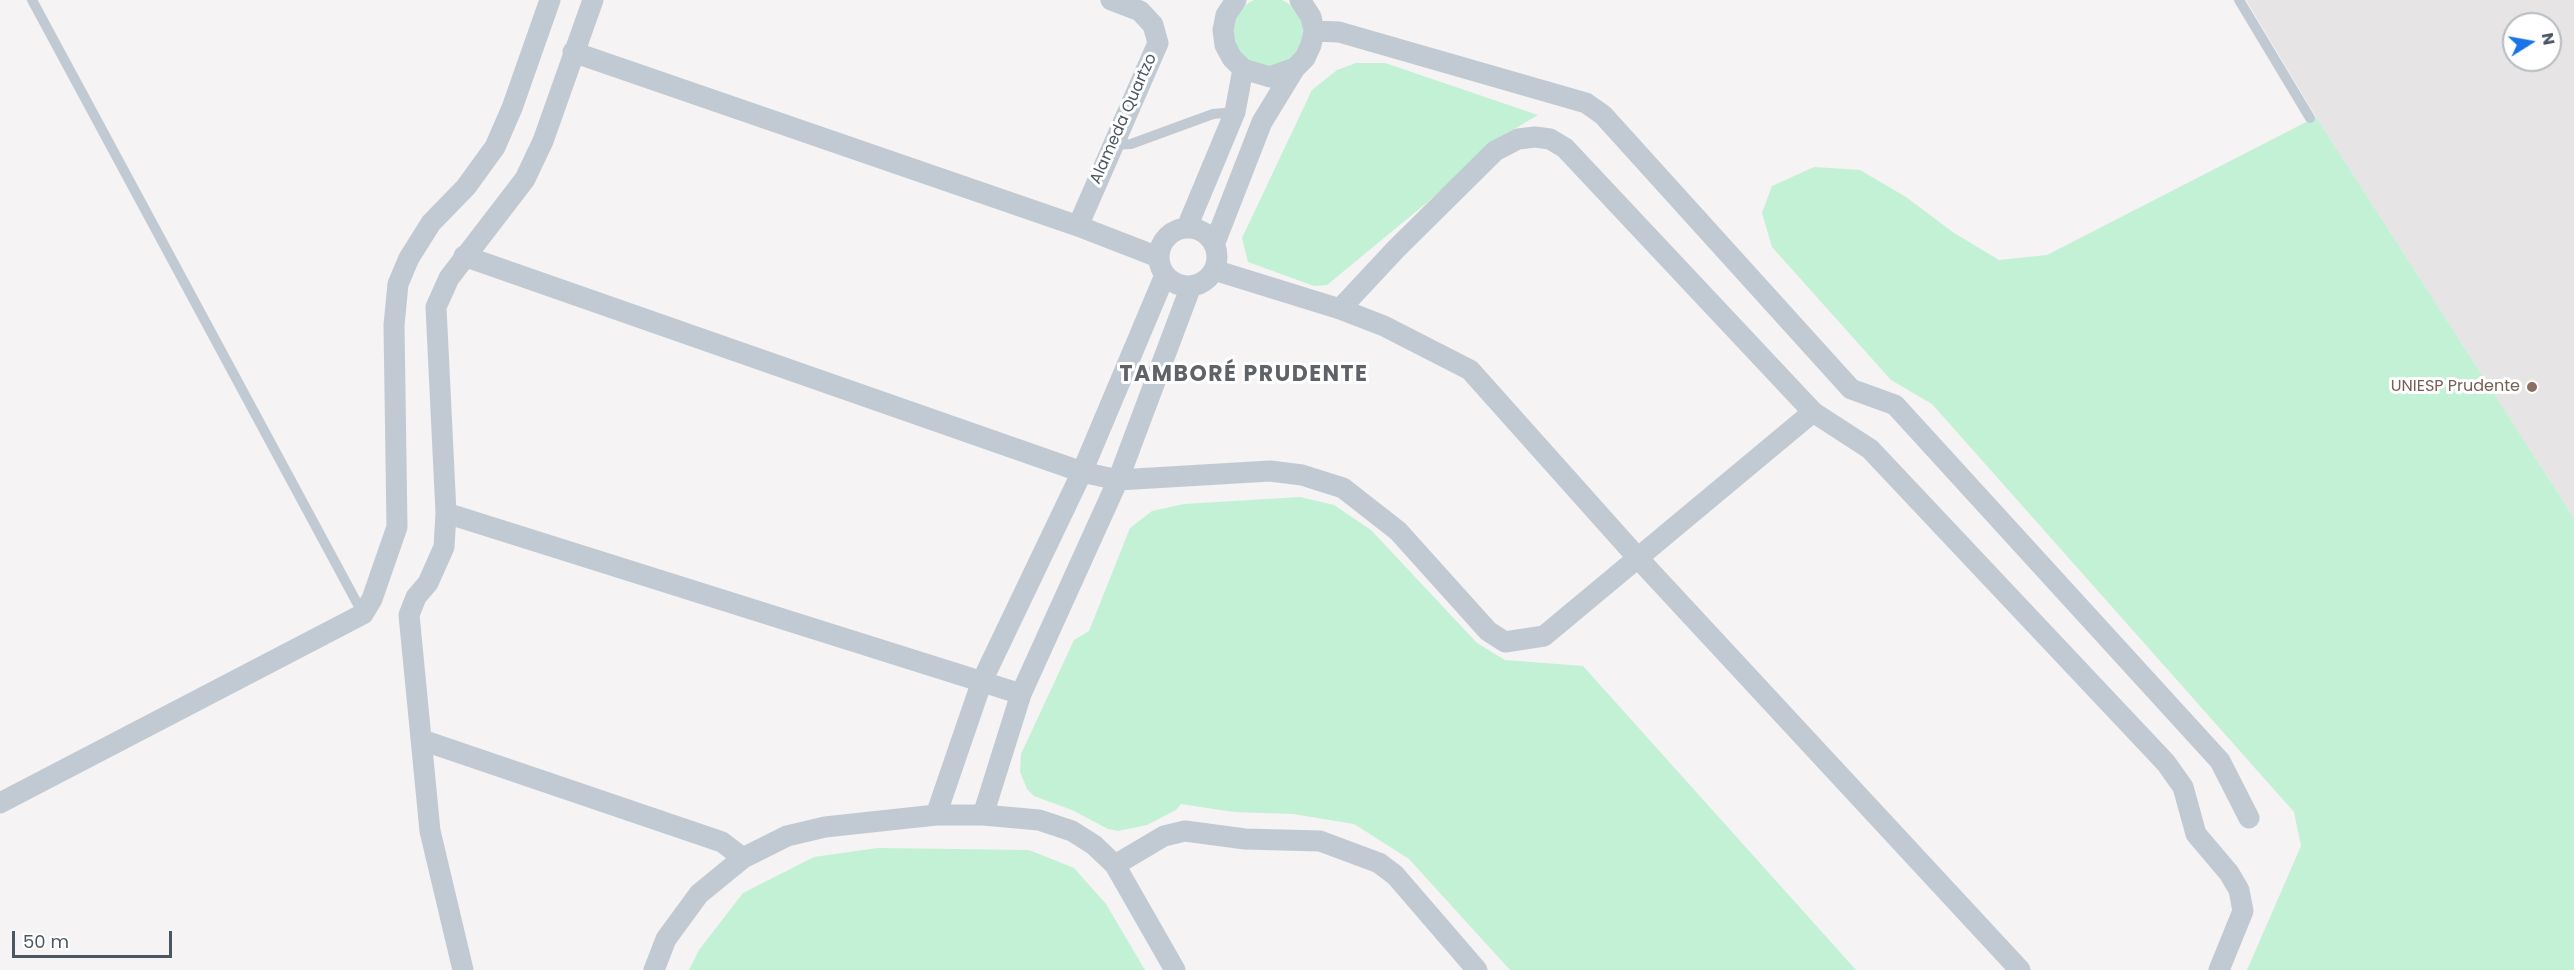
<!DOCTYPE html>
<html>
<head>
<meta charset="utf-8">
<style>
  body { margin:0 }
  #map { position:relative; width:2574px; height:970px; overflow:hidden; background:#f5f3f3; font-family:Poppins,sans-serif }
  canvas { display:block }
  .north { position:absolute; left:2502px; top:12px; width:60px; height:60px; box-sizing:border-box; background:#fff; border:2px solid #b7bbc0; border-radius:50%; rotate:79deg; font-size:16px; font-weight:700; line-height:24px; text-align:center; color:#4a5661 }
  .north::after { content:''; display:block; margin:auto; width:21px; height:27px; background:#1a73e8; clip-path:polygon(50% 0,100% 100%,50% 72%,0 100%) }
  .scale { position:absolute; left:12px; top:931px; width:160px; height:27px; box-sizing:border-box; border:3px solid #4a5661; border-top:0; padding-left:8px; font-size:18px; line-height:21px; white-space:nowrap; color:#4a5661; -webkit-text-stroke:4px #fff; paint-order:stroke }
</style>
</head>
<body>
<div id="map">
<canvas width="2574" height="970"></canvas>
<div class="north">N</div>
<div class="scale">50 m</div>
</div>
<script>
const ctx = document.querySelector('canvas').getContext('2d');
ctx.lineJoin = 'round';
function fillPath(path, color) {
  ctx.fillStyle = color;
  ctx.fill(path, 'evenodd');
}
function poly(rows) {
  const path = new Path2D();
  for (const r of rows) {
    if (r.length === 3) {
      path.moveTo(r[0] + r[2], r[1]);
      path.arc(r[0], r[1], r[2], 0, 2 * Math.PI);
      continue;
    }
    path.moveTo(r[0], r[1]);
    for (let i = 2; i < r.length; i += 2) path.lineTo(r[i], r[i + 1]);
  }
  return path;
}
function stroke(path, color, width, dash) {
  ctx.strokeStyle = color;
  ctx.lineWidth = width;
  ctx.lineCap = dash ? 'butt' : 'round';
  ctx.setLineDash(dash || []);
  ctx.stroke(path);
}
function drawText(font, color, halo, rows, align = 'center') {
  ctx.font = font + ' Poppins,sans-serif';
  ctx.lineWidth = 6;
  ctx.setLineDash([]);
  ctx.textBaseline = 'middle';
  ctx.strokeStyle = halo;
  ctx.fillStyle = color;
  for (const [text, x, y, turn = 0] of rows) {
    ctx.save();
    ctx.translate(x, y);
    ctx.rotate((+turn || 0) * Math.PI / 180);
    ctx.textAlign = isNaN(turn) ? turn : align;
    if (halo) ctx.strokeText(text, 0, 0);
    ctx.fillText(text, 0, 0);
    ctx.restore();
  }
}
fillPath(poly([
  [2246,0,2574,0,2574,518,2316,117],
  [2514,24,2550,24,2550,60,2514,60]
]), '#e6e4e5');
fillPath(poly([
  [1268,32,35],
  [1356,63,1385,63,1538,115,1501,137,1424,205,1327,285,1314,286,1248,262,1242,238,1312,90,1337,70],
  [2316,117,2574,518,2574,970,2247,970,2301,846,2294,812,1932,404,1891,380,1772,247,1762,213,1772,186,1814,167,1860,170,1906,197,1954,233,1999,260,2047,255],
  [1300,497,1334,505,1371,530,1477,643,1505,660,1583,666,1856,970,1510,970,1409,859,1354,824,1293,814,1234,812,1181,804,1176,810,1147,825,1118,831,1108,829,1072,810,1034,796,1027,789,1020,772,1021,754,1074,640,1089,631,1130,528,1152,511,1184,504],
  [878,848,1029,850,1074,868,1106,904,1145,970,689,970,699,950,743,893,814,857]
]), '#c3f1d5');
stroke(poly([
  [32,0,363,614],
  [2239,0,2310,118],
  [1113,145,1131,144,1213,114,1235,112]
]), '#c1cad2', 10);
stroke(poly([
  [1236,0,1226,15,1223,30,1225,45,1232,58,1243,69,1270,77,1295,68,1305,58,1311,45,1314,31,1311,17,1300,0],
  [1314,31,1339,32,1586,103,1603,115,1851,389,1895,405,2220,761,2249,818],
  [573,52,1078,226,1158,257],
  [1078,226,1158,43,1153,25,1140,11,1111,0],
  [1187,227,1235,112,1243,69],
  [1188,257,29],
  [1214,245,1262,122,1295,68],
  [464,256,1082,472,1118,480,1270,471,1302,475,1343,488,1398,531,1488,631,1505,642,1544,636,1813,412],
  [1214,270,1340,309,1384,326,1470,370,1637,557,2020,970],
  [1165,275,1082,472,982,681,936,815,983,815,1021,694,1118,480,1191,286],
  [1340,309,1396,249,1495,151,1518,139,1535,137,1550,139,1565,148,1813,412,1870,449,2166,763,2183,787,2196,834,2229,873,2239,890,2243,911,2219,970],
  [446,513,1021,694],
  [422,740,722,842,743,858],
  [0,803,363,614,372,599,397,527,394,325,398,284,409,258,431,223,466,187,495,147,512,108,550,0],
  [983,815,1039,820,1072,831,1094,845,1115,865,1164,836,1185,831,1245,839,1320,841,1379,863,1395,875,1477,970],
  [1115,865,1175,970],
  [463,970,430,831,409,615,416,597,428,583,444,547,446,513,436,307,449,278,525,179,543,141,593,0],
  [654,970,666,939,699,894,743,858,787,836,825,827,936,815]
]), '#c1cad2', 21);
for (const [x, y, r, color] of [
  [2532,387,6,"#8d6e63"]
]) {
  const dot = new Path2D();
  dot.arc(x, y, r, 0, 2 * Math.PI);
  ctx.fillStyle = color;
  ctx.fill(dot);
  stroke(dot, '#fff', 2);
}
drawText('16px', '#4a5661', '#fff', [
  ["Alameda Quartzo",1124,119,-66]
]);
drawText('16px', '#785e54', '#fff', [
  ["UNIESP Prudente",2520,387]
], 'right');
ctx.letterSpacing = '1.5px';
drawText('bold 22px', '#5f6368', '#fff', [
  ["TAMBORÉ PRUDENTE",1244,375]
]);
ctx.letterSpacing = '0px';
</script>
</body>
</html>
